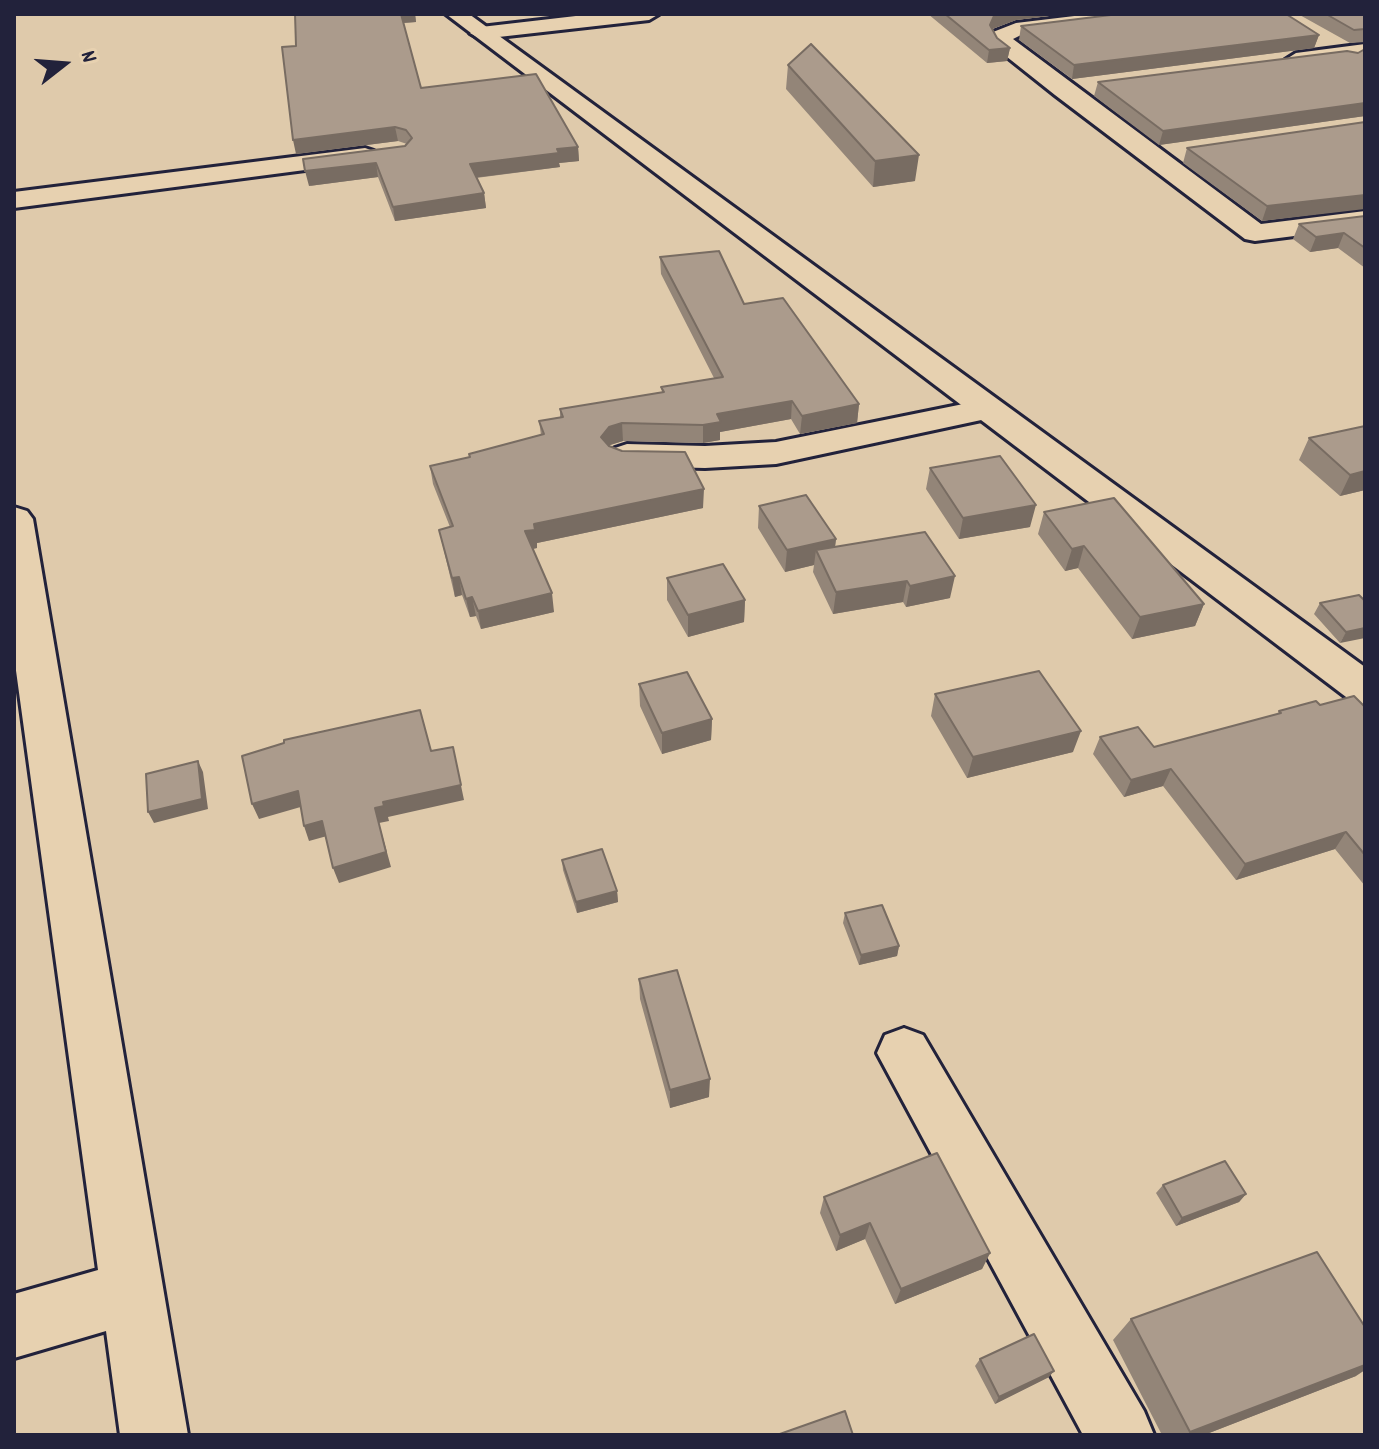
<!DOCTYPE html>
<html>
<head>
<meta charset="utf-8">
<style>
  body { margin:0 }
  #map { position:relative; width:1379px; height:1449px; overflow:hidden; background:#dfcaab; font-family:Dekko,sans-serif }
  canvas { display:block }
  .frame { position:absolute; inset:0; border:16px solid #22223b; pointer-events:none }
  .north { position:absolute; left:24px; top:24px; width:80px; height:80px; -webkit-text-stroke:6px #e7d1b0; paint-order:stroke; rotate:73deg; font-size:22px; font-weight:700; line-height:32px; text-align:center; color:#22223b }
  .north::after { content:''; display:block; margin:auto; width:28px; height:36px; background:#22223b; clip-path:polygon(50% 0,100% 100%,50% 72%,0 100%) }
</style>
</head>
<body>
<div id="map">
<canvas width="1379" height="1449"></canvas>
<div class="frame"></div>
<div class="north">N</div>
</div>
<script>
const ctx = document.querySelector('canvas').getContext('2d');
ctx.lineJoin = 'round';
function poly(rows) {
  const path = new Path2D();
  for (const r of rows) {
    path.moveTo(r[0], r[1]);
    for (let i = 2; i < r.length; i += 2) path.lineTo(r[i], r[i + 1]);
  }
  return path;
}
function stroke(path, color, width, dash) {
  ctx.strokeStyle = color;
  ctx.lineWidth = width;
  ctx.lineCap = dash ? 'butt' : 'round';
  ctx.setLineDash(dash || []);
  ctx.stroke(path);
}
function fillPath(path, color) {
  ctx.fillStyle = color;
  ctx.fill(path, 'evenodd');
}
const street = poly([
  [593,14,659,14,649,20,481,39,470,33,481,27,593,14],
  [1091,14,1156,14,1146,20,1021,35,1013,39,1261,224,1365,211,1365,227,1255,241,1245,239,1055,95,997,49,990,37,993,32,1016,23,1091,14],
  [1365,44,1365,58,1296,67,1285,60,1296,53,1365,44],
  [365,148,374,151,378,156,374,161,14,208,14,192,365,148],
  [988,399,1000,402,1005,409,1000,416,776,464,705,468,627,466,615,462,609,455,615,448,627,444,705,446,776,442,988,399],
  [14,507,27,511,33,519,188,1435,120,1435,106,1331,14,1358,14,1294,98,1270,14,656,14,507],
  [904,1028,923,1035,1144,1411,1154,1435,1083,1435,877,1053,885,1035,904,1028]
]);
const secondary = poly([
  [446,14,469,14,1365,667,1365,705,1350,700,446,14]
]);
stroke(street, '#22223b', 6);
stroke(secondary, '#22223b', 6);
fillPath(street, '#e7d1b0');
fillPath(secondary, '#e7d1b0');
fillPath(poly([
  [295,14,415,14,416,22,403,23,421,88,578,147,579,161,559,163,560,167,476,178,484,193,486,208,395,221,378,177,309,186,405,146,407,144,398,141,296,154,296,46],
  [928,14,1066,14,1016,20,992,29,997,38,1010,48,1007,61,987,63],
  [1298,14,1365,14,1365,42,1350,43],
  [1021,26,1319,35,1314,48,1072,79,1019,40],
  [1365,49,1365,116,1159,145,1094,96,1098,82,1358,53],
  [788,65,915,181,873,187,786,89],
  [1365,122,1262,221,1183,163,1187,148],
  [1365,216,1365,268,1338,248,1310,252,1293,239,1299,224],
  [660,257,744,304,859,404,857,423,800,434,791,419,720,432,720,440,703,443,623,441,610,445,609,446,703,508,537,543,537,548,532,549,554,612,481,629,476,616,470,617,462,595,455,597,439,530,450,527,433,484,430,466,469,457,469,454,541,435,539,421,560,417,560,409,662,392,661,387,714,378,661,274],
  [1365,426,1365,490,1340,496,1299,460,1309,438],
  [930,468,1030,527,959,539,926,489],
  [759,506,836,539,835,547,950,598,906,607,903,602,833,614,813,572,814,565,785,572,758,528],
  [1044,512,1204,604,1195,626,1132,639,1078,568,1065,571,1038,534],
  [667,578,745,600,744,622,688,637,667,600],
  [1365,601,1340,643,1314,614,1320,603],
  [639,684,712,719,711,740,662,754,640,706],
  [935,694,1073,752,967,778,931,716],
  [1320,705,1365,707,1365,886,1335,849,1236,880,1163,786,1124,797,1093,754,1100,737,1154,747,1278,714,1279,711],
  [562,860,617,891,618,902,577,913,563,870],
  [845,913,899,946,897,956,859,965,843,923],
  [639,979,709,1097,670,1108,640,999],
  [1163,1185,1246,1194,1239,1202,1176,1226,1156,1193],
  [824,1197,990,1253,982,1269,895,1304,865,1239,836,1251,820,1213],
  [1131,1319,1356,1376,1204,1435,1162,1435,1113,1340],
  [980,1359,1049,1377,995,1404,975,1366]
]), '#938578');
fillPath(poly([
  [400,14,415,14,416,22,402,23],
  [1000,14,1066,14,1016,20,992,29,990,25,994,16],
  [1319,35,1314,48,1072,79,1074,65],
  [1010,48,1007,61,987,63,989,50],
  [1365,103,1365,116,1159,145,1163,131],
  [395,127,398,141,296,154,293,140],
  [578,147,579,161,559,163,560,167,472,178,470,164,557,149],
  [919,155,915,181,873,187,875,161],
  [376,163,378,177,309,186,305,171],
  [484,193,486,208,395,221,393,207],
  [1365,195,1365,209,1262,221,1267,206],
  [1344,233,1338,248,1310,252,1316,237],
  [792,401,791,419,720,432,720,440,703,443,703,425,717,414],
  [859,404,857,423,800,434,802,416],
  [622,423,623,441,610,445,602,455,601,437,609,427],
  [1365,471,1365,490,1340,496,1350,475],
  [704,489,703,508,537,543,537,548,527,550,525,531,534,524],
  [1036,505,1030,527,959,539,963,518],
  [836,539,833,561,816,550,814,565,785,572,787,550],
  [1084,546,1078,568,1065,571,1072,549],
  [955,576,950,598,906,607,910,586],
  [459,577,462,595,455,597,452,578],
  [907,581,903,602,833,614,836,592],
  [552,593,554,612,481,629,478,611],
  [472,597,476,616,470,617,466,599],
  [745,600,744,622,688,637,688,615],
  [1204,604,1195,626,1132,639,1140,617],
  [1365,628,1365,638,1340,643,1346,632],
  [712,719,711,740,662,754,662,733],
  [1081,731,1073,752,967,778,973,757],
  [453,747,464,800,388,817,389,821,379,823,391,867,339,883,333,868,375,808],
  [198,761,203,772,208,809,154,823,148,812],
  [1171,769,1163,786,1124,797,1131,780],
  [298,791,304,806,259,819,252,804],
  [322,821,327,836,309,841,304,826],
  [1346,832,1335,849,1236,880,1245,864],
  [617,891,618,902,577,913,576,902],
  [899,946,897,956,859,965,861,955],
  [710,1079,709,1097,670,1108,670,1090],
  [1246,1194,1239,1202,1176,1226,1182,1218],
  [870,1223,865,1239,836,1251,840,1235],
  [990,1253,982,1269,895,1304,901,1289],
  [1365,1365,1365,1370,1356,1376,1204,1435,1186,1435,1190,1432],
  [1054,1371,1049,1377,995,1404,999,1397]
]), '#786c62');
const building = poly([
  [295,14,401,14,421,88,536,74,578,147,557,149,559,153,470,164,484,193,393,207,376,163,305,171,303,159,405,146,412,138,406,130,395,127,293,140,282,47,296,46,295,14],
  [945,14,1000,14,994,16,990,25,997,38,1010,48,989,50,945,14],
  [1119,14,1286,14,1319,35,1074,65,1021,26,1119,14],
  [1326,14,1365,14,1365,29,1354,30,1326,14],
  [811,44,919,155,875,161,788,65,811,44],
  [1365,49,1365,103,1163,131,1098,82,1347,51,1358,53,1365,49],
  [1365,122,1365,195,1267,206,1187,148,1365,122],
  [1365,216,1365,248,1344,233,1316,237,1299,224,1365,216],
  [719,251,744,304,783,298,859,404,802,416,792,401,717,414,721,422,703,425,622,423,609,427,601,437,609,446,622,451,685,452,704,489,534,524,535,530,525,531,552,593,478,611,472,597,466,599,459,577,452,578,439,530,453,526,430,466,470,457,469,454,544,434,539,421,563,417,560,409,664,392,661,387,723,377,660,257,719,251],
  [1365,426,1365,471,1350,475,1309,438,1365,426],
  [1000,456,1036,505,963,518,930,468,1000,456],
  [806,495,836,539,787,550,759,506,806,495],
  [1114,498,1204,604,1140,617,1084,546,1072,549,1044,512,1114,498],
  [925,532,955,576,910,586,907,581,836,592,816,550,925,532],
  [723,564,745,600,688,615,667,578,723,564],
  [1359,595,1365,601,1365,628,1346,632,1320,603,1359,595],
  [1039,671,1081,731,973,757,935,694,1039,671],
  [687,672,712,719,662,733,639,684,687,672],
  [1354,696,1365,707,1365,855,1346,832,1245,864,1171,769,1131,780,1100,737,1138,727,1154,747,1281,713,1279,711,1316,701,1320,705,1354,696],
  [420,710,431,751,453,747,461,785,383,802,384,806,375,808,386,852,333,868,322,821,304,826,298,791,252,804,242,756,284,743,284,740,420,710],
  [198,761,202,799,148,812,146,774,198,761],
  [602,849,617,891,576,902,562,860,602,849],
  [882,905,899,946,861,955,845,913,882,905],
  [677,970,710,1079,670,1090,639,979,677,970],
  [937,1153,990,1253,901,1289,870,1223,840,1235,824,1197,937,1153],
  [1225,1161,1246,1194,1182,1218,1163,1185,1225,1161],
  [1317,1252,1365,1327,1365,1365,1190,1432,1131,1319,1317,1252],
  [1034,1334,1054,1371,999,1397,980,1359,1034,1334],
  [845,1411,853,1435,777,1435,845,1411]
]);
fillPath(building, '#ab9b8c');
stroke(building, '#786c62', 2);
</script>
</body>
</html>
